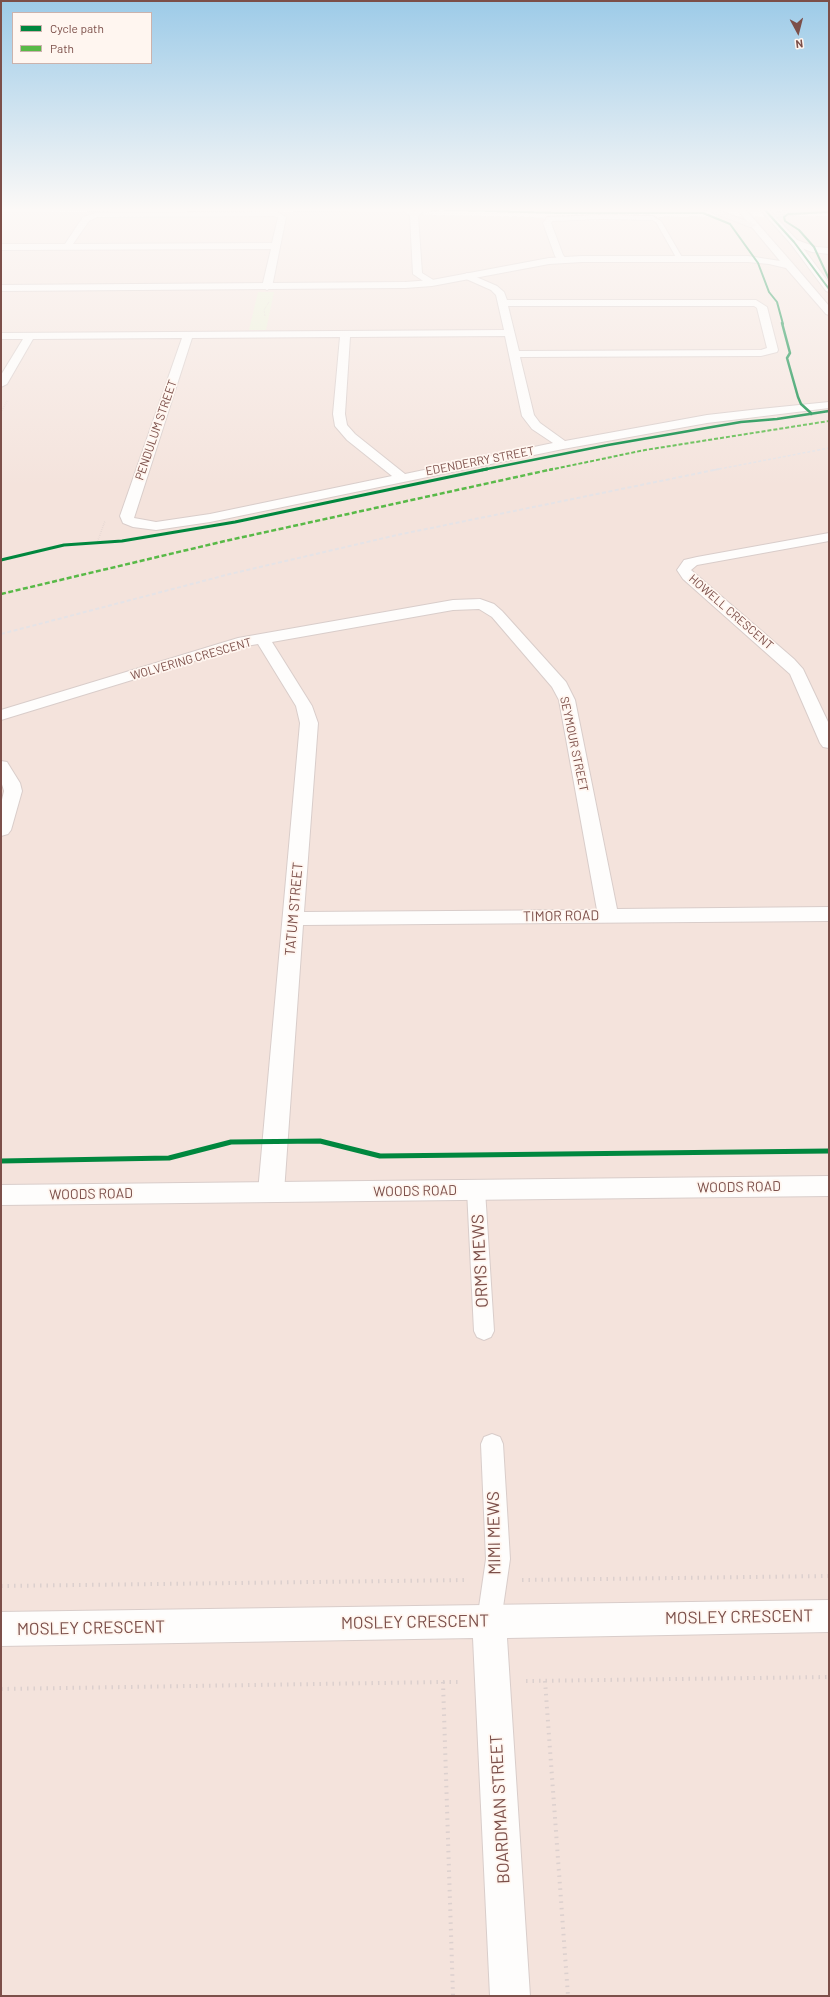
<!DOCTYPE html>
<html>
<head>
<meta charset="utf-8">
<style>
  body { margin:0 }
  #map { position:relative; width:830px; height:1997px; overflow:hidden; background:#f9f1ed; font-family:Barlow,sans-serif }
  canvas { display:block }
  .frame { position:absolute; inset:0; border:2px solid #7c4f49; pointer-events:none }
  .legend { position:absolute; left:12px; top:12px; width:140px; height:52px; box-sizing:border-box; background:#fff6f0; border:1px solid #cbb3ad; margin:0; padding:5px 7px; list-style:none; font-size:12px; color:#7c4f49 }
  .legend li { display:flex; align-items:center; gap:8px; height:20px }
  .legend b { width:20px; border:1px solid #cbb3ad }
  .north { position:absolute; left:778px; top:12px; width:40px; height:40px; -webkit-text-stroke:3px #fff6f0; paint-order:stroke; rotate:173deg; font-size:11px; font-weight:700; line-height:16px; text-align:center; color:#7c4f49 }
  .north::after { content:''; display:block; margin:auto; width:14px; height:18px; background:#7c4f49; clip-path:polygon(50% 0,100% 100%,50% 72%,0 100%) }
</style>
</head>
<body>
<div id="map">
<canvas width="830" height="1997"></canvas>
<div class="frame"></div>
<ul class="legend">
<li><b style="height:5px;background:#00873e"></b>Cycle path</li>
<li><b style="height:5px;background:#58b947"></b>Path</li>
</ul>
<div class="north">N</div>
</div>
<script>
const ctx = document.querySelector('canvas').getContext('2d');
ctx.lineJoin = 'round';
function fillPath(path, color) {
  ctx.fillStyle = color;
  ctx.fill(path, 'evenodd');
}
function poly(rows) {
  const path = new Path2D();
  for (const r of rows) {
    path.moveTo(r[0], r[1]);
    for (let i = 2; i < r.length; i += 2) path.lineTo(r[i], r[i + 1]);
  }
  return path;
}
function stroke(path, color, width, dash) {
  ctx.strokeStyle = color;
  ctx.lineWidth = width;
  ctx.lineCap = dash ? 'butt' : 'round';
  ctx.setLineDash(dash || []);
  ctx.stroke(path);
}
function drawText(font, color, halo, rows, align = 'center') {
  ctx.font = font + ' Barlow,sans-serif';
  ctx.lineWidth = 3.5;
  ctx.setLineDash([]);
  ctx.textBaseline = 'middle';
  ctx.strokeStyle = halo;
  ctx.fillStyle = color;
  for (const [text, x, y, turn = 0] of rows) {
    ctx.save();
    ctx.translate(x, y);
    ctx.rotate((+turn || 0) * Math.PI / 180);
    ctx.textAlign = isNaN(turn) ? turn : align;
    if (halo) ctx.strokeText(text, 0, 0);
    ctx.fillText(text, 0, 0);
    ctx.restore();
  }
}
fillPath(poly([
  [397,211,432,215,532,217,565,221,640,220,663,217,829,216,829,1996,1,1996,1,212]
]), '#f4e3dc');
fillPath(poly([
  [258,292,274,292,266,330,249,330]
]), '#ebefd6');
const service = poly([
  [652,216,661,221,683,259,682,260,677,259,656,222,649,218,652,216],
  [476,1183,483,1185,485,1190,494,1331,491,1337,484,1340,477,1337,474,1331,467,1190,469,1185,476,1183],
  [492,1434,500,1437,503,1444,510,1559,501,1621,497,1629,489,1633,481,1629,477,1621,486,1559,481,1444,484,1437,492,1434]
]);
const minor = poly([
  [402,208,410,208,414,211,421,208,441,208,437,210,423,212,418,216,422,273,435,281,435,285,429,285,413,274,410,216,402,208],
  [277,212,286,217,272,287,267,290,262,287,271,249,1,250,1,244,65,244,83,217,96,213,277,212],
  [275,216,278,218,272,243,73,244,89,221,97,217,275,216],
  [601,215,652,216,656,218,652,220,601,219,552,221,551,223,563,255,567,260,563,263,560,262,555,256,543,223,547,217,601,215],
  [794,239,816,247,829,248,829,254,812,252,791,244,790,242,794,239],
  [467,273,497,286,504,292,507,300,756,300,767,307,778,350,777,352,761,356,520,357,534,415,540,423,565,441,707,415,760,409,829,402,829,408,707,423,563,449,210,522,156,530,133,527,123,523,120,516,182,338,33,339,7,384,1,387,1,375,23,339,1,339,1,333,504,330,496,295,491,290,464,278,462,276,467,273],
  [508,306,754,306,757,308,767,348,761,350,519,351,508,306],
  [505,336,522,416,532,429,553,443,405,474,355,434,347,425,345,414,350,337,505,336],
  [340,337,333,414,335,426,347,440,392,476,210,514,156,522,134,518,192,338,340,337],
  [829,533,829,541,697,565,691,570,794,659,803,669,829,724,829,748,823,747,820,743,790,674,683,579,677,570,684,560,697,557,829,533],
  [480,599,494,604,502,611,566,682,575,700,617,909,829,907,829,921,303,925,284,1192,280,1199,271,1202,262,1199,258,1192,300,723,296,706,258,644,240,647,1,720,1,710,238,638,453,600,480,599],
  [479,609,492,617,552,687,559,700,597,910,304,912,318,723,312,706,272,642,453,610,479,609],
  [1,761,7,762,20,783,22,791,11,830,8,834,1,836,1,804,4,791,1,781,1,761],
  [829,1600,829,1632,507,1638,530,1996,490,1996,473,1638,1,1646,1,1612,829,1600]
]);
const tertiary = poly([
  [736,208,744,208,794,265,829,306,829,315,826,314,786,268,769,264,748,262,582,262,549,264,432,286,405,288,1,291,1,285,405,282,432,280,549,258,582,256,748,256,780,261,736,208],
  [759,208,767,208,797,240,829,283,829,292,826,291,791,244,759,208],
  [829,1176,829,1196,1,1205,1,1185,829,1176]
]);
const trunk = poly([
  [701,208,712,208,757,225,753,227,750,227,701,208],
  [809,208,829,208,829,210,770,218,766,216,784,211,809,208]
]);
stroke(service, '#d9cdca', 2);
stroke(minor, '#d9cdca', 2);
stroke(tertiary, '#d9cdca', 2);
stroke(trunk, '#dbcdca', 2);
stroke(poly([
  [265,316,264,310,269,302]
]), '#dcd0ce', 1, [0.5, 1]);
stroke(poly([
  [1,412,7,401],
  [97,543,105,521]
]), '#dcd0ce', 1.5, [0.5, 1.5]);
stroke(poly([
  [522,1580,829,1576],
  [1,1586,467,1580],
  [526,1681,829,1677],
  [545,1681,568,1996],
  [443,1682,459,1682],
  [1,1689,443,1682,453,1996]
]), '#dcd0ce', 4, [1.5, 5]);
fillPath(service, '#fefdfc');
fillPath(minor, '#fefdfc');
fillPath(tertiary, '#fefdfc');
fillPath(trunk, '#f2e8e6');
stroke(poly([
  [714,470,829,448]
]), '#e5e3e6', 1.5, [3, 2]);
stroke(poly([
  [1,634,230,574,397,535,719,469]
]), '#e5e3e6', 2, [4, 2.5]);
stroke(poly([
  [549,470,645,450,829,421]
]), '#58b947', 2, [4, 2]);
stroke(poly([
  [1,594,225,541,553,469]
]), '#58b947', 2.5, [5, 2.5]);
stroke(poly([
  [1,209,396,208,558,213,703,213,730,224,758,263,769,292,777,302,783,324],
  [765,210,794,242,829,289],
  [829,212,788,214,784,217,785,221,799,230,814,247,829,279]
]), '#00873e', 2);
stroke(poly([
  [782,323,790,353,787,358,798,397,801,404,812,414],
  [482,470,608,445,741,422,777,419,829,411]
]), '#00873e', 2.5);
stroke(poly([
  [1,560,64,545,122,541,235,522,487,469]
]), '#00873e', 3);
stroke(poly([
  [1,1161,169,1158,231,1142,320,1141,380,1156,829,1151]
]), '#00873e', 5);
const sky = ctx.createLinearGradient(0, 0, 0, 487);
sky.addColorStop(0, '#9dcbe8');
sky.addColorStop(0.43, '#fcf9f7');
sky.addColorStop(1, '#fcf9f700');
ctx.fillStyle = sky;
ctx.fillRect(0, 0, 830, 487);
drawText('12px', '#7c4f49', '#fff6f0', [
  ["PENDULUM STREET",156,430,-71],
  ["EDENDERRY STREET",480,461,-11],
  ["HOWELL CRESCENT",731,612,41],
  ["WOLVERING CRESCENT",191,659,-16],
  ["SEYMOUR STREET",574,744,78]
]);
drawText('14px', '#7c4f49', '#fff6f0', [
  ["TATUM STREET",294,909,-85],
  ["TIMOR ROAD",561,916,-1],
  ["WOODS ROAD",739,1187,-1],
  ["WOODS ROAD",415,1191,-1],
  ["WOODS ROAD",91,1194,-1]
]);
drawText('17px', '#7c4f49', '#fff6f0', [
  ["ORMS MEWS",480,1261,-93],
  ["MIMI MEWS",494,1533,-91],
  ["MOSLEY CRESCENT",739,1617,-1],
  ["MOSLEY CRESCENT",415,1622,-1],
  ["MOSLEY CRESCENT",91,1628,-1],
  ["BOARDMAN STREET",500,1809,-93]
]);
</script>
</body>
</html>
